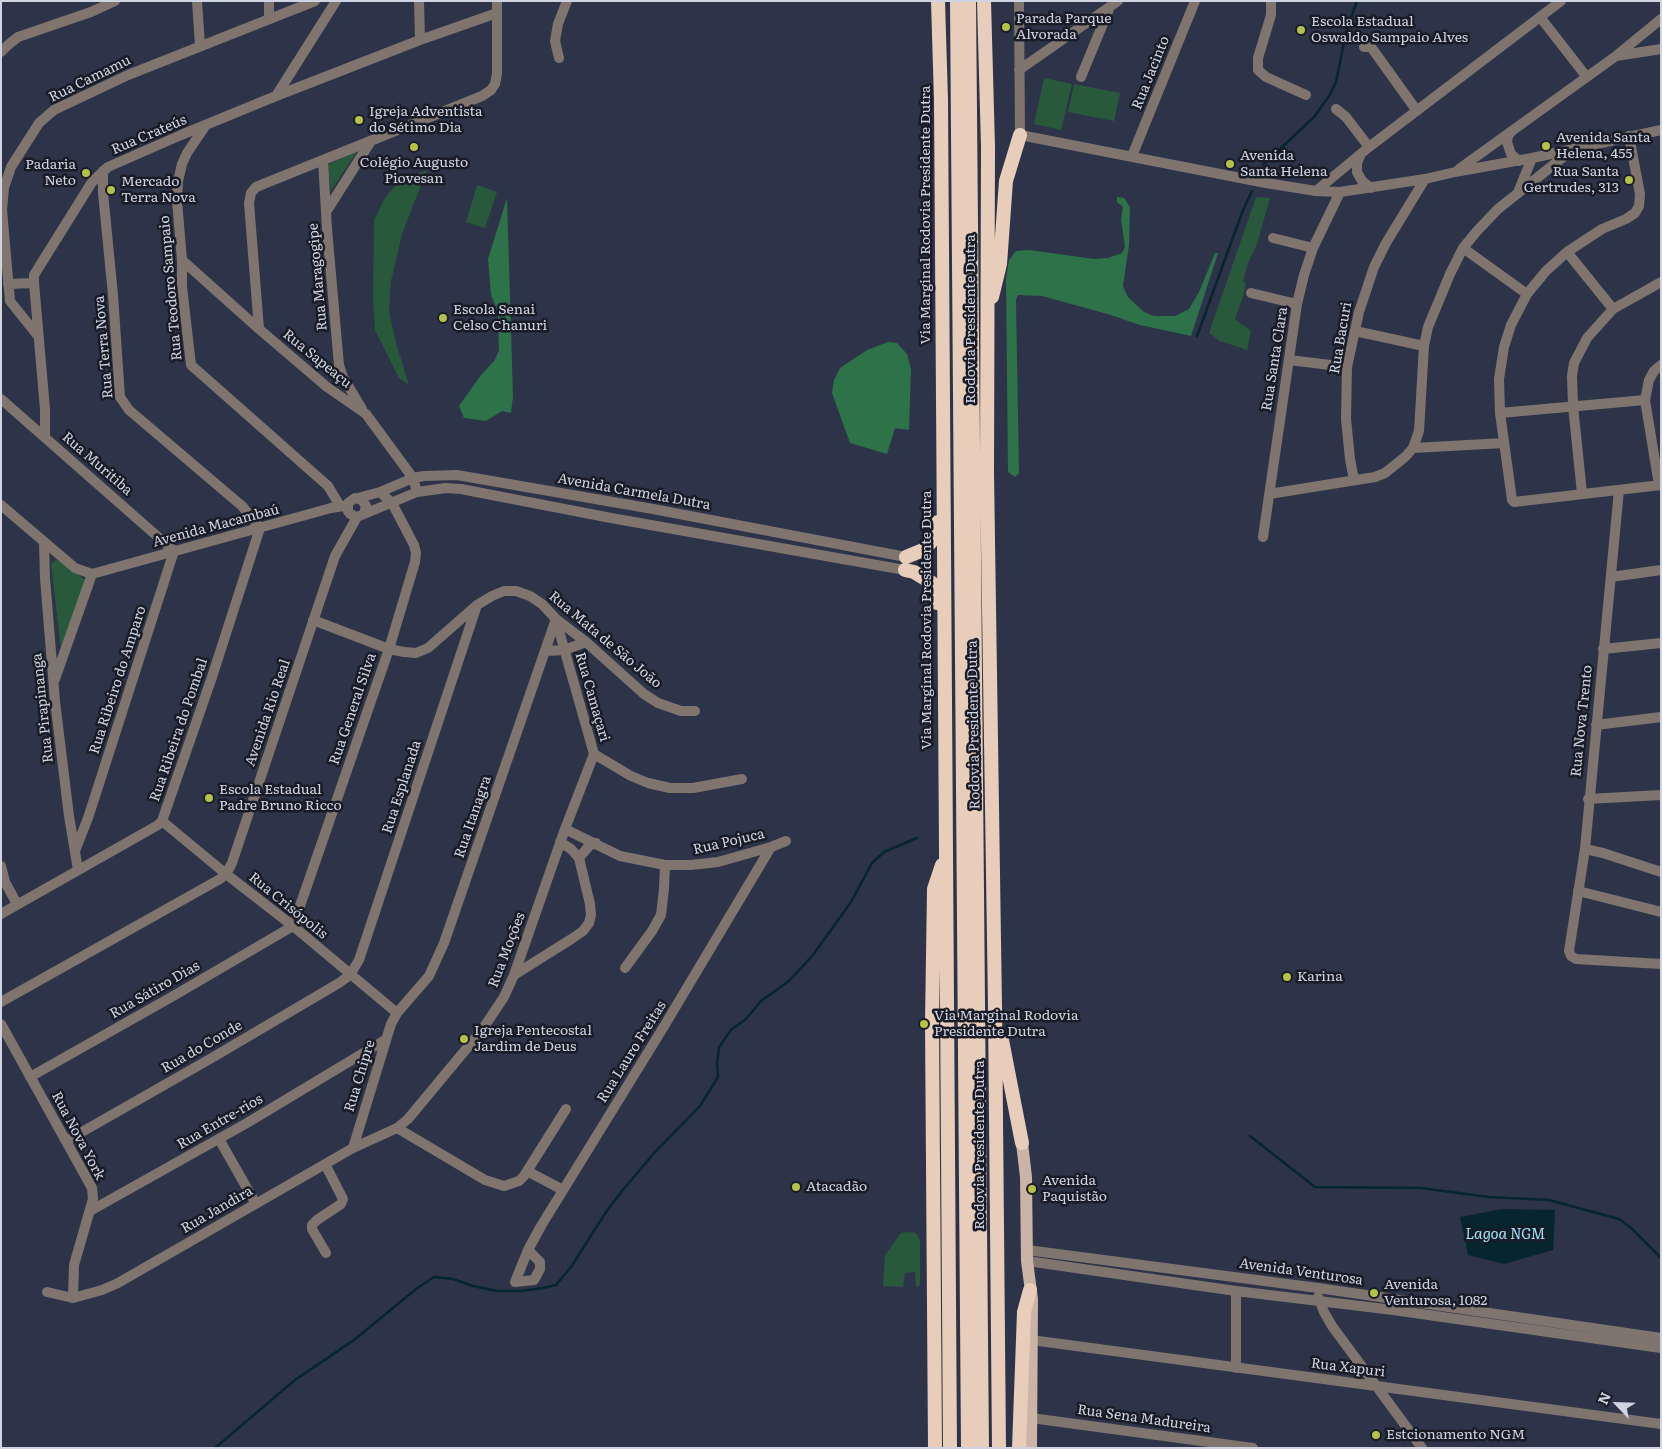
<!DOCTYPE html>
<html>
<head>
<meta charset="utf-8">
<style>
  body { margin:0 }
  #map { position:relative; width:1662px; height:1449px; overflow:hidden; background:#2d3449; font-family:Literata,serif }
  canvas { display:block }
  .frame { position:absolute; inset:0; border:2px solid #d0d4e2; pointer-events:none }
  .north { position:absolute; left:1592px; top:1379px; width:50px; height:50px; -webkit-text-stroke:4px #191c26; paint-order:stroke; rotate:294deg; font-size:14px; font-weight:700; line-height:20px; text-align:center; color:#d0d4e2 }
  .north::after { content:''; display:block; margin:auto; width:18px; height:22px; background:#d0d4e2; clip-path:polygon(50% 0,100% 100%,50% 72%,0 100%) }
</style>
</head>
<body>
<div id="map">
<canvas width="1662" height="1449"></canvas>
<div class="frame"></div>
<div class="north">N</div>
</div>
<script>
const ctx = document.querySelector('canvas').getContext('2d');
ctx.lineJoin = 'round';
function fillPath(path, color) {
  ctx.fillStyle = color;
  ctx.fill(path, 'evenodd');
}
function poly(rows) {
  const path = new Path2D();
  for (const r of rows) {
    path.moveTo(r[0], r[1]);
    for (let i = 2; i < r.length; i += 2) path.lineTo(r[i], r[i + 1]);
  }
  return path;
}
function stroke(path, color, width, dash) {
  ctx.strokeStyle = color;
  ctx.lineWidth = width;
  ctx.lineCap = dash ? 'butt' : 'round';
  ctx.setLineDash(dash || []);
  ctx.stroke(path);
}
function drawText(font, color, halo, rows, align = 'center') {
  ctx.font = font + ' Literata,serif';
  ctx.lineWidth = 5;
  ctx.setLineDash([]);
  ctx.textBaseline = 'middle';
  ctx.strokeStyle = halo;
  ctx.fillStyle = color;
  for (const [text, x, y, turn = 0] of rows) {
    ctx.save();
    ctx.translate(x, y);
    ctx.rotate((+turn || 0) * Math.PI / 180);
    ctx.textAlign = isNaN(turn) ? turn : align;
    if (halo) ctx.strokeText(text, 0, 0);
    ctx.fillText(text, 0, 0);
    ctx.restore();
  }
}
fillPath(poly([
  [1044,78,1072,84,1061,130,1034,124],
  [1074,84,1120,93,1114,121,1068,112],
  [358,150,331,191,328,165],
  [427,170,402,234,391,281,389,311,396,343,409,385,399,378,375,330,373,300,374,220,385,198,401,179],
  [477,185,497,192,485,228,466,222],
  [1256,197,1270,198,1257,244,1248,263,1243,281,1246,283,1243,296,1235,319,1251,331,1247,350,1220,341,1209,333],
  [56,560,61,560,85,580,61,649,51,564],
  [908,1232,916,1233,920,1240,920,1285,916,1287,915,1272,905,1273,903,1287,883,1286,885,1255,901,1233]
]), '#28593a');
fillPath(poly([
  [1117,197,1124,198,1130,207,1129,245,1123,286,1128,297,1144,312,1154,316,1175,316,1189,309,1199,292,1215,253,1218,253,1191,336,1140,325,1111,315,1042,296,1018,295,1016,300,1019,473,1015,477,1008,472,1006,279,1009,260,1016,251,1029,250,1094,259,1108,258,1122,253,1125,247,1121,219,1123,207,1117,202],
  [507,198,513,396,511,413,502,411,486,421,464,418,459,406,481,375,495,360,499,350,498,312,491,295,488,259],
  [888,342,897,343,907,354,911,369,909,430,895,428,887,454,850,443,832,393,834,380,840,368,867,350]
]), '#2d7248');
fillPath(poly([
  [1502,1209,1555,1210,1553,1250,1504,1264,1468,1255,1460,1217]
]), '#06252e');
stroke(poly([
  [1263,165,1314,117,1329,96,1336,82,1346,32,1357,1],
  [1197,336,1243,210,1252,191],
  [1250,1136,1315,1187,1421,1188,1489,1197,1549,1200,1619,1219,1630,1227,1661,1258],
  [215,1448,295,1380,354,1340,416,1289,434,1277,453,1279,473,1286,497,1291,521,1291,543,1288,556,1285,571,1267,606,1212,622,1191,655,1152,700,1106,718,1077,717,1064,719,1047,731,1030,746,1019,761,1001,789,981,813,955,851,902,872,863,884,852,917,838]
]), '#06252e', 2.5);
stroke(poly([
  [197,1,200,46],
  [419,1,420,40],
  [1019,1,1020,135,1266,183,1316,191,1340,192,1425,179,1455,172,1532,158,1661,130],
  [1271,1,1271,15,1258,58,1258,70,1266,77,1306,95],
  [1540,17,1586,76],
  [269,19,269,1],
  [1364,47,1371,47,1417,111],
  [1,52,8,45,18,37,91,12,115,1],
  [1617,55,1661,19],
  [559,58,555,41,558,24,567,1],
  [1019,70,1118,1],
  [1081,77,1109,9],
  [276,96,336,1],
  [1336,109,1346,117,1369,147],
  [206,125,187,153,182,164,178,181,177,201,182,260,182,287,191,365,328,486,340,506],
  [1512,131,1508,136,1507,142,1511,154,1519,161],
  [1629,136,1640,194,1639,206,1635,213,1626,219,1602,229,1567,252,1546,271,1527,294,1511,325,1504,347,1499,379,1500,413,1512,500,1514,502,1661,485],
  [1132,156,1195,1],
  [1360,156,1357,163,1357,172,1362,181,1371,188],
  [323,160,327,229,339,365,343,377,362,409],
  [1459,169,1616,56,1661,49],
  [1519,190,1532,158],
  [1316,191,1369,147,1561,1],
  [326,212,371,141],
  [1273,238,1313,248],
  [1463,248,1527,294],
  [1567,252,1613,309],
  [182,260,259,329,327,387,366,414,413,478,417,492],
  [8,284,34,283],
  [1251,293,1297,304],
  [259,329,249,203,251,193,256,187,482,96,491,90,495,84,497,74,497,1],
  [1355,331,1424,346],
  [38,336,10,301,2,210,4,188,11,167,39,123,54,110,128,75,315,1],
  [1289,360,1347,367],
  [1,399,174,551],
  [1500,413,1645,400],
  [45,437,45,409,34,283,34,275,92,182,108,167,181,135,276,96,420,40,497,13],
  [1413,448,1504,443],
  [1354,480,1350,459,1346,419,1347,367,1359,312,1374,267,1386,243,1425,179],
  [1659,485,1645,400,1649,380,1654,371,1661,365],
  [1619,490,1585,849,1569,951,1571,956,1576,959,1661,964],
  [1582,493,1573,406,1572,376,1574,363,1587,338,1613,309,1661,282],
  [1269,494,1375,477,1385,473,1405,457,1413,448,1419,431,1424,346,1428,327,1450,274,1463,248,1477,231,1498,209,1572,150],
  [358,498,380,492,413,478,424,476,457,475,653,509,906,557],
  [1,505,75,568,92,574,331,508,344,506],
  [364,514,366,506,362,500,355,498,348,503,348,511,350,514,357,517,417,492,446,488,461,489,611,518,905,570],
  [1263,537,1297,304,1304,275,1313,248,1340,192],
  [44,543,45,578,55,701,69,816,78,870],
  [1611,577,1661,570],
  [313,620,389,649,404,652,416,653,428,648,477,605,492,596,504,591,516,591,530,596,542,604,556,619,586,642,644,694,658,703,681,711,695,711],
  [556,620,594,754],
  [1603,649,1661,643],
  [546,651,564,650,586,642],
  [55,679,92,574],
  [1596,725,1661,717],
  [594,754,631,776,648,783,670,788,693,788,742,779],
  [1588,799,1661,795],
  [162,821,226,874,293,926,397,1013],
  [565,829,620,856,665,865,691,865,718,862,771,847,786,841],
  [1585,849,1603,853,1661,872],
  [75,851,88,818,174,551],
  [579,858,589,846,596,843],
  [1,866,5,882,17,904],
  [1578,891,1661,912],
  [1,914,158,825,162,821,212,677,260,528,242,506,129,410,120,397,113,295,103,193,103,171],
  [625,968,652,931,661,915,664,889,665,865],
  [514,975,573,938,583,931,589,923,591,915,590,904,579,858,571,849,560,842],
  [1,1002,220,879,226,874,232,863,335,556,357,517],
  [1,1024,92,1188,93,1199,74,1265,73,1298],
  [30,1077,175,995,293,926,389,649,415,562,416,553,414,545,392,503,380,492],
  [397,1128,485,1180,504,1186,519,1181,524,1176,566,1109],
  [219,1139,256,1204],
  [66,1141,210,1059,339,983,350,975,359,960,477,605],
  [353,1148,391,1024,397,1013,429,976,444,943,556,619],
  [325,1164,343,1199,341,1204,317,1220,312,1225,312,1229,326,1253],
  [527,1171,563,1190],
  [90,1211,247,1123,385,1040],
  [528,1250,540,1262,540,1269,534,1280,515,1282,528,1250,541,1226,663,1028,771,847],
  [1027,1250,1318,1288,1661,1338],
  [1027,1261,1236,1291,1393,1310,1661,1348],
  [47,1292,73,1298,102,1290,118,1283,353,1148,397,1128,408,1119,482,1030,504,997,514,975,565,829,594,754],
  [1318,1297,1324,1312,1332,1326,1422,1448],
  [1031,1340,1661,1424],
  [1236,1368,1236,1291],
  [1031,1418,1253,1448]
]), '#80756e', 10);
stroke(poly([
  [1022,1143,1026,1177,1027,1261,1032,1299,1031,1448]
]), '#cbb4a5', 12);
stroke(poly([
  [938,1,941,100,950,1448],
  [957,1,968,1448],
  [969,1,982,1448],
  [984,1,988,147,987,473,995,1007,999,1448],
  [992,297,1000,264,1006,181,1020,135],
  [906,557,923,550,931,542,938,534,938,522],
  [905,570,914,572,932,583,937,592,937,603],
  [1002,1040,1022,1143],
  [935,1448,932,1023,934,889,942,865],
  [1019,1448,1024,1312,1030,1290]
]), '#e9cdbb', 14);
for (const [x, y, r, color] of [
  [1006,27,5,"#b5c249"],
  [1301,30,5,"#b5c249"],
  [359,120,5,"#b5c249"],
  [1546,146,5,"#b5c249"],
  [414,147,5,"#b5c249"],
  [1230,164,5,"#b5c249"],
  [86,173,5,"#b5c249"],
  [1629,180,5,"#b5c249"],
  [111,190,5,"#b5c249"],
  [443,318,5,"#b5c249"],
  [209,798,5,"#b5c249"],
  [1287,977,5,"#b5c249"],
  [924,1024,5,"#b5c249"],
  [464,1039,5,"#b5c249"],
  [796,1187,5,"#b5c249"],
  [1032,1189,5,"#b5c249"],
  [1374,1293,5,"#b5c249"],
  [1376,1435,5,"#b5c249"]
]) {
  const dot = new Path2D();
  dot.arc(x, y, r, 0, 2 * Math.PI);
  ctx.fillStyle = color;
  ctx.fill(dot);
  stroke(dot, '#191c26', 2);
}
drawText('14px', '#d0d4e2', '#191c26', [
  ["Parada Parque",1016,19],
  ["Alvorada",1016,35],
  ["Escola Estadual",1311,22],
  ["Oswaldo Sampaio Alves",1311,38],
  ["Igreja Adventista",369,112],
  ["do Sétimo Dia",369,128],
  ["Avenida Santa",1556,138],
  ["Helena, 455",1556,154],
  ["Avenida",1240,156],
  ["Santa Helena",1240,172],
  ["Colégio Augusto",414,163,"center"],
  ["Piovesan",414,179,"center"],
  ["Padaria",76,165,"right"],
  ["Neto",76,181,"right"],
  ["Rua Santa",1619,172,"right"],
  ["Gertrudes, 313",1619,188,"right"],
  ["Mercado",121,182],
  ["Terra Nova",121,198],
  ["Escola Senai",453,310],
  ["Celso Chanuri",453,326],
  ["Escola Estadual",219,790],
  ["Padre Bruno Ricco",219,806],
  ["Karina",1297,977],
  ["Via Marginal Rodovia",934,1016],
  ["Presidente Dutra",934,1032],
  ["Igreja Pentecostal",474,1031],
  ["Jardim de Deus",474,1047],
  ["Avenida",1042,1181],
  ["Paquistão",1042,1197],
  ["Atacadão",806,1187],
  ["Avenida",1384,1285],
  ["Venturosa, 1082",1384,1301],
  ["Estcionamento NGM",1386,1435]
], 'left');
drawText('14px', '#d0d4e2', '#191c26', [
  ["Rua Jacinto",1151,73,-68],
  ["Rua Camamu",90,79,-26],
  ["Rua Crateús",149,135,-23],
  ["Via Marginal Rodovia Presidente Dutra",926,215,-90],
  ["Rua Maragogipe",318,277,-95],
  ["Rua Teodoro Sampaio",171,288,-95],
  ["Rodovia Presidente Dutra",971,319,-90],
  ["Rua Bacuri",1341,338,-80],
  ["Rua Terra Nova",104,347,-95],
  ["Rua Sapeaçu",317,359,39],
  ["Rua Santa Clara",1275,359,-81],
  ["Rua Muritiba",97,464,41],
  ["Avenida Carmela Dutra",634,492,10],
  ["Avenida Macambaú",216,526,-15],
  ["Via Marginal Rodovia Presidente Dutra",927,620,-90],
  ["Rua Mata de São João",605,640,40],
  ["Rua Ribeiro do Amparo",118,680,-72],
  ["Rua Camaçari",592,697,74],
  ["Rua Pirapinanga",43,708,-96],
  ["Rua General Silva",353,709,-71],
  ["Avenida Rio Real",268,713,-71],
  ["Rua Nova Trento",1582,721,-84],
  ["Rodovia Presidente Dutra",974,725,-91],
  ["Rua Ribeira do Pombal",179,730,-71],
  ["Rua Esplanada",402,787,-72],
  ["Rua Itanagra",473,817,-71],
  ["Rua Pojuca",729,842,-13],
  ["Rua Crisópolis",288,906,39],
  ["Rua Moções",507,950,-69],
  ["Rua Sátiro Dias",155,990,-30],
  ["Rua do Conde",202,1047,-30],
  ["Rua Lauro Freitas",632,1052,-58],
  ["Rua Chipre",360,1076,-73],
  ["Rua Entre-rios",220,1122,-30],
  ["Rua Nova York",78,1136,62],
  ["Rodovia Presidente Dutra",980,1145,-90],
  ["Rua Jandira",217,1210,-30],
  ["Avenida Venturosa",1301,1272,8],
  ["Rua Xapuri",1348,1368,7],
  ["Rua Sena Madureira",1144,1419,8]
]);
drawText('italic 15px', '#9be1f8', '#191c26', [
  ["Lagoa NGM",1505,1235]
]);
</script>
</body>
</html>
